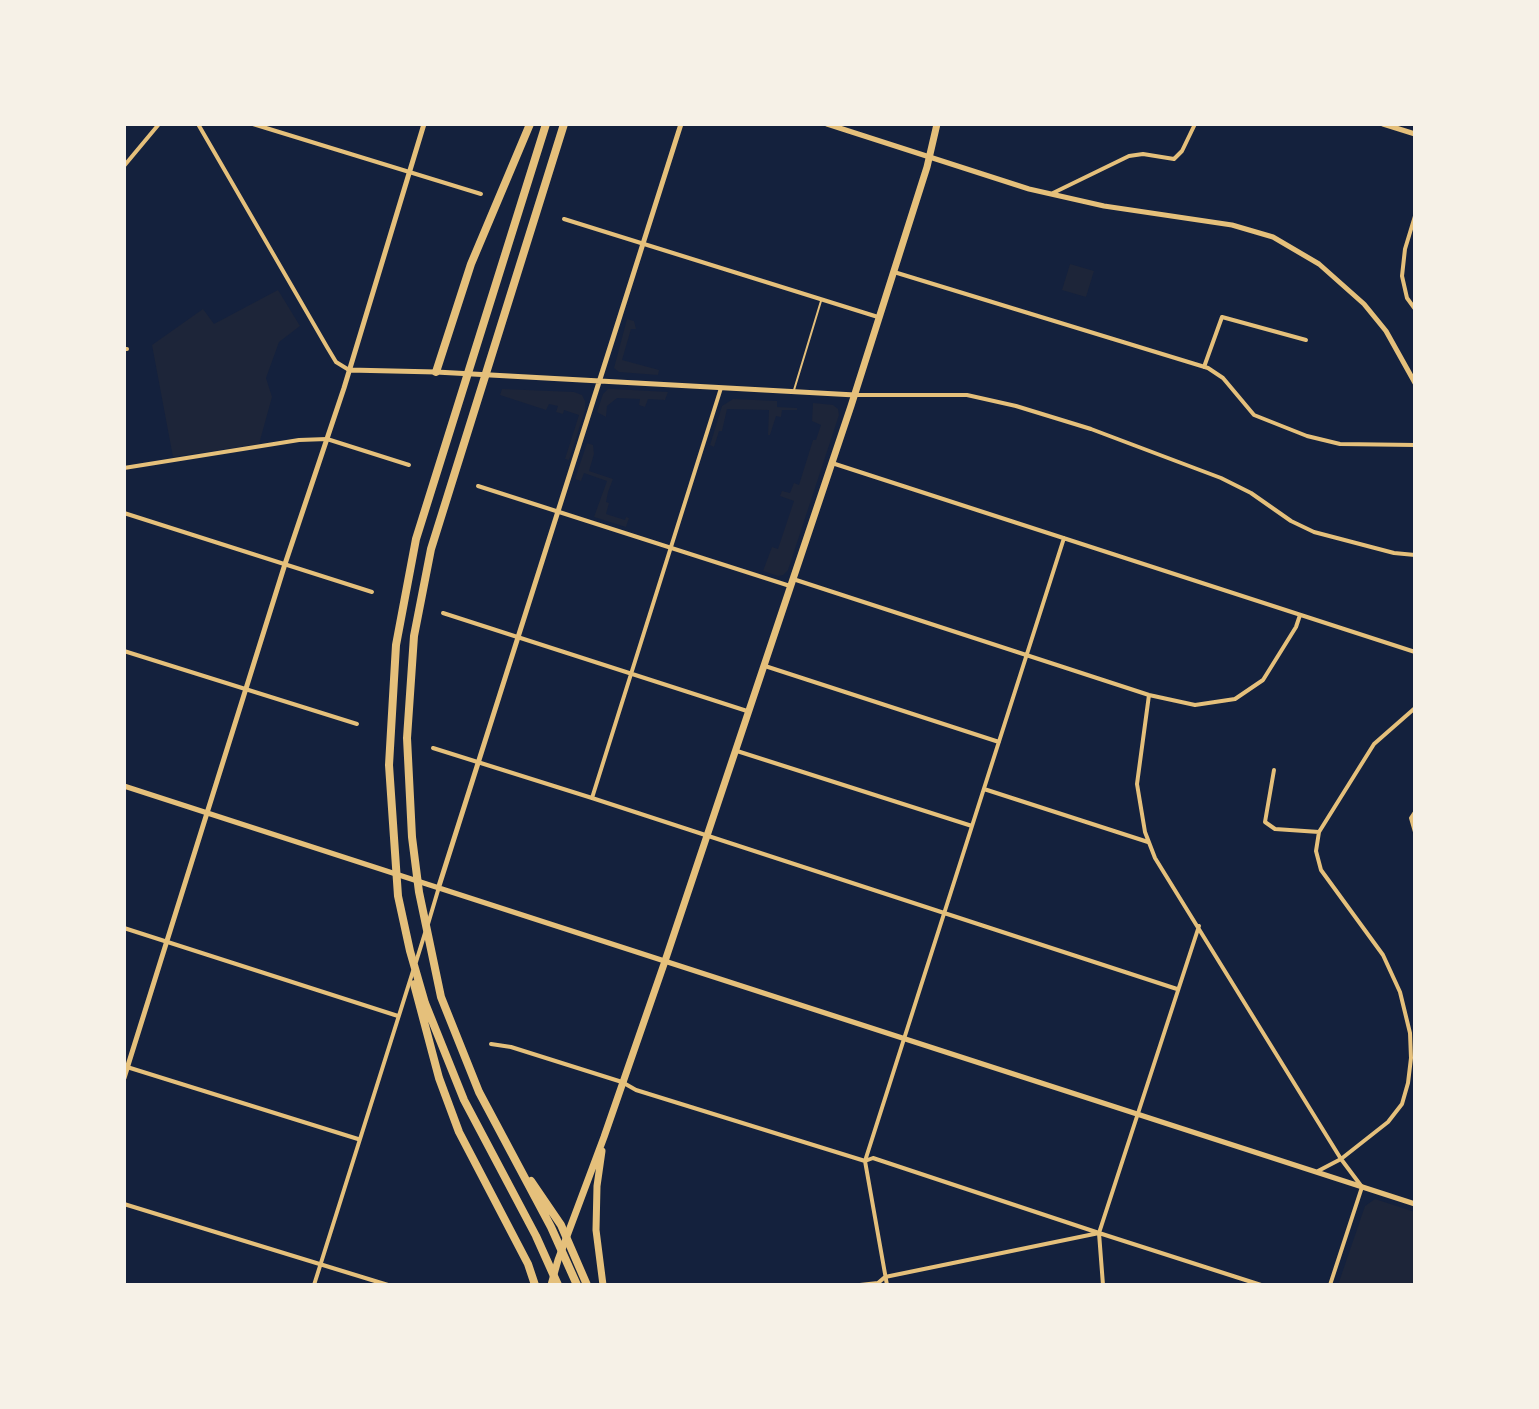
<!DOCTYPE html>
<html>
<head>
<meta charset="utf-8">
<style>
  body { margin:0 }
  #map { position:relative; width:1539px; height:1409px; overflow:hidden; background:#14213d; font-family:"DM Sans",sans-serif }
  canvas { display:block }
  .frame { position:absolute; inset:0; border:126px solid #f6f1e7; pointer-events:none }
</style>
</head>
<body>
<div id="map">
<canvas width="1539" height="1409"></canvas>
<div class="frame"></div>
</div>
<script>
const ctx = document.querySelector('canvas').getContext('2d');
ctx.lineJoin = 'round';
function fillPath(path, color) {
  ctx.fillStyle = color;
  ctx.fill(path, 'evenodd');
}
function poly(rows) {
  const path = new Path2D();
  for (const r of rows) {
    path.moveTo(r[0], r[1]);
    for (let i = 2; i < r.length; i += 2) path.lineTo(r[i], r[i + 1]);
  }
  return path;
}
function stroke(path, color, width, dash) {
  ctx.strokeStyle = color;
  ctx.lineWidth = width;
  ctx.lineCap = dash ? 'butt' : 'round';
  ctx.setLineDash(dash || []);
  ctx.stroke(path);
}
fillPath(poly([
  [1070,264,1094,271,1086,297,1062,290],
  [278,290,300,326,279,342,266,378,272,397,259,444,173,457,152,345,203,309,214,324],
  [627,319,634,321,636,329,631,329,622,360,659,370,658,375,619,372,614,368],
  [502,389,574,392,582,395,585,401,585,410,569,460,565,459,579,415,564,410,563,414,556,412,558,406,549,404,546,410,500,395],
  [608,389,614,389,668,392,665,400,648,399,645,407,639,405,640,399,617,398,607,406,606,417,597,412,603,394],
  [733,399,777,401,777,407,797,408,797,410,782,410,781,417,776,416,770,435,768,435,769,410,727,409,722,431,719,431,714,447,710,445,722,406],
  [813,403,833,405,838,409,839,415,788,570,783,575,778,576,763,571,772,547,778,549,794,501,780,496,782,491,790,493,794,483,799,485,813,440,816,440,821,425,812,421],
  [587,443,593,445,594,454,589,471,613,479,608,492,606,502,609,503,606,514,625,520,626,517,629,518,626,527,594,517,607,481,584,473,581,481,575,479],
  [1375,1199,1415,1212,1415,1285,1338,1285,1365,1206]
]), '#1d2539');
stroke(poly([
  [794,390,821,301]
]), '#e5c07b', 2);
stroke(poly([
  [198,124,327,347,336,362,349,370],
  [253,124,481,194],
  [124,166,159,124],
  [1053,193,1129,156,1143,154,1174,159,1182,151,1195,124],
  [1415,216,1405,249,1402,276,1407,298,1415,309],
  [564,219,878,317],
  [894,272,1208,368,1223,378,1254,415,1307,436,1340,444,1415,445],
  [124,349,127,349],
  [1204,367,1222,317,1306,340],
  [855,395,967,395,1016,406,1091,429,1221,478,1251,493,1291,521,1314,532,1394,553,1415,555],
  [832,463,1415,652],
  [124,468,299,440,327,439,409,465],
  [478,486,790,586],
  [124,513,372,592],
  [793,579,1149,695,1195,705,1235,699,1263,680,1296,627,1300,615],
  [443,613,747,711],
  [124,651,357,724],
  [765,666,999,742],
  [1149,695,1137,784,1145,832,1155,858,1341,1159,1362,1187,1330,1285],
  [433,748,592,798,1177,989],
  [737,751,972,826],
  [1274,770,1265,822,1275,829,1319,832],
  [984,789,1148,842],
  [592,798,721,388],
  [1415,812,1411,818,1415,832],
  [428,924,439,887],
  [124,928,398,1016],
  [416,962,425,933],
  [491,1044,511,1047,622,1082,636,1090,865,1161,873,1158,1099,1233],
  [127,1067,358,1139],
  [1318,1171,1341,1159,1388,1122,1402,1104,1408,1083,1411,1058,1410,1033,1400,992,1383,955,1321,870,1316,851,1319,832,1374,744,1415,708],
  [124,1204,388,1285],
  [314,1285,413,971],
  [860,1285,878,1283,885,1277,1099,1233,1261,1285],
  [887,1285,865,1161,1064,538],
  [1103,1285,1099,1233,1199,926]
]), '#e5c07b', 4);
stroke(poly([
  [827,124,1029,189,1104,206,1232,225,1273,237,1319,264,1364,304,1386,331,1415,383],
  [1383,124,1415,134],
  [349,370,436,372,855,395],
  [124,786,1415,1204],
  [439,886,681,124],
  [124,1078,285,564,344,388,424,124]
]), '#e5c07b', 5);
stroke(poly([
  [602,1151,597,1186,596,1230,603,1285],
  [551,1285,558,1260,604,1137,664,964,851,406,927,167,937,124]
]), '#e5c07b', 7);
stroke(poly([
  [546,124,416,539,396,645,389,765,398,896,410,951,425,1003,464,1100,536,1236,558,1285],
  [564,124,431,549,414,636,407,738,412,837,419,892,441,997,479,1092,551,1227,577,1285],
  [436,372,471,264,530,124],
  [414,984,439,1078,459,1132,528,1264,535,1285],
  [531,1181,561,1225,587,1285]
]), '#e5c07b', 8);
</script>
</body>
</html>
